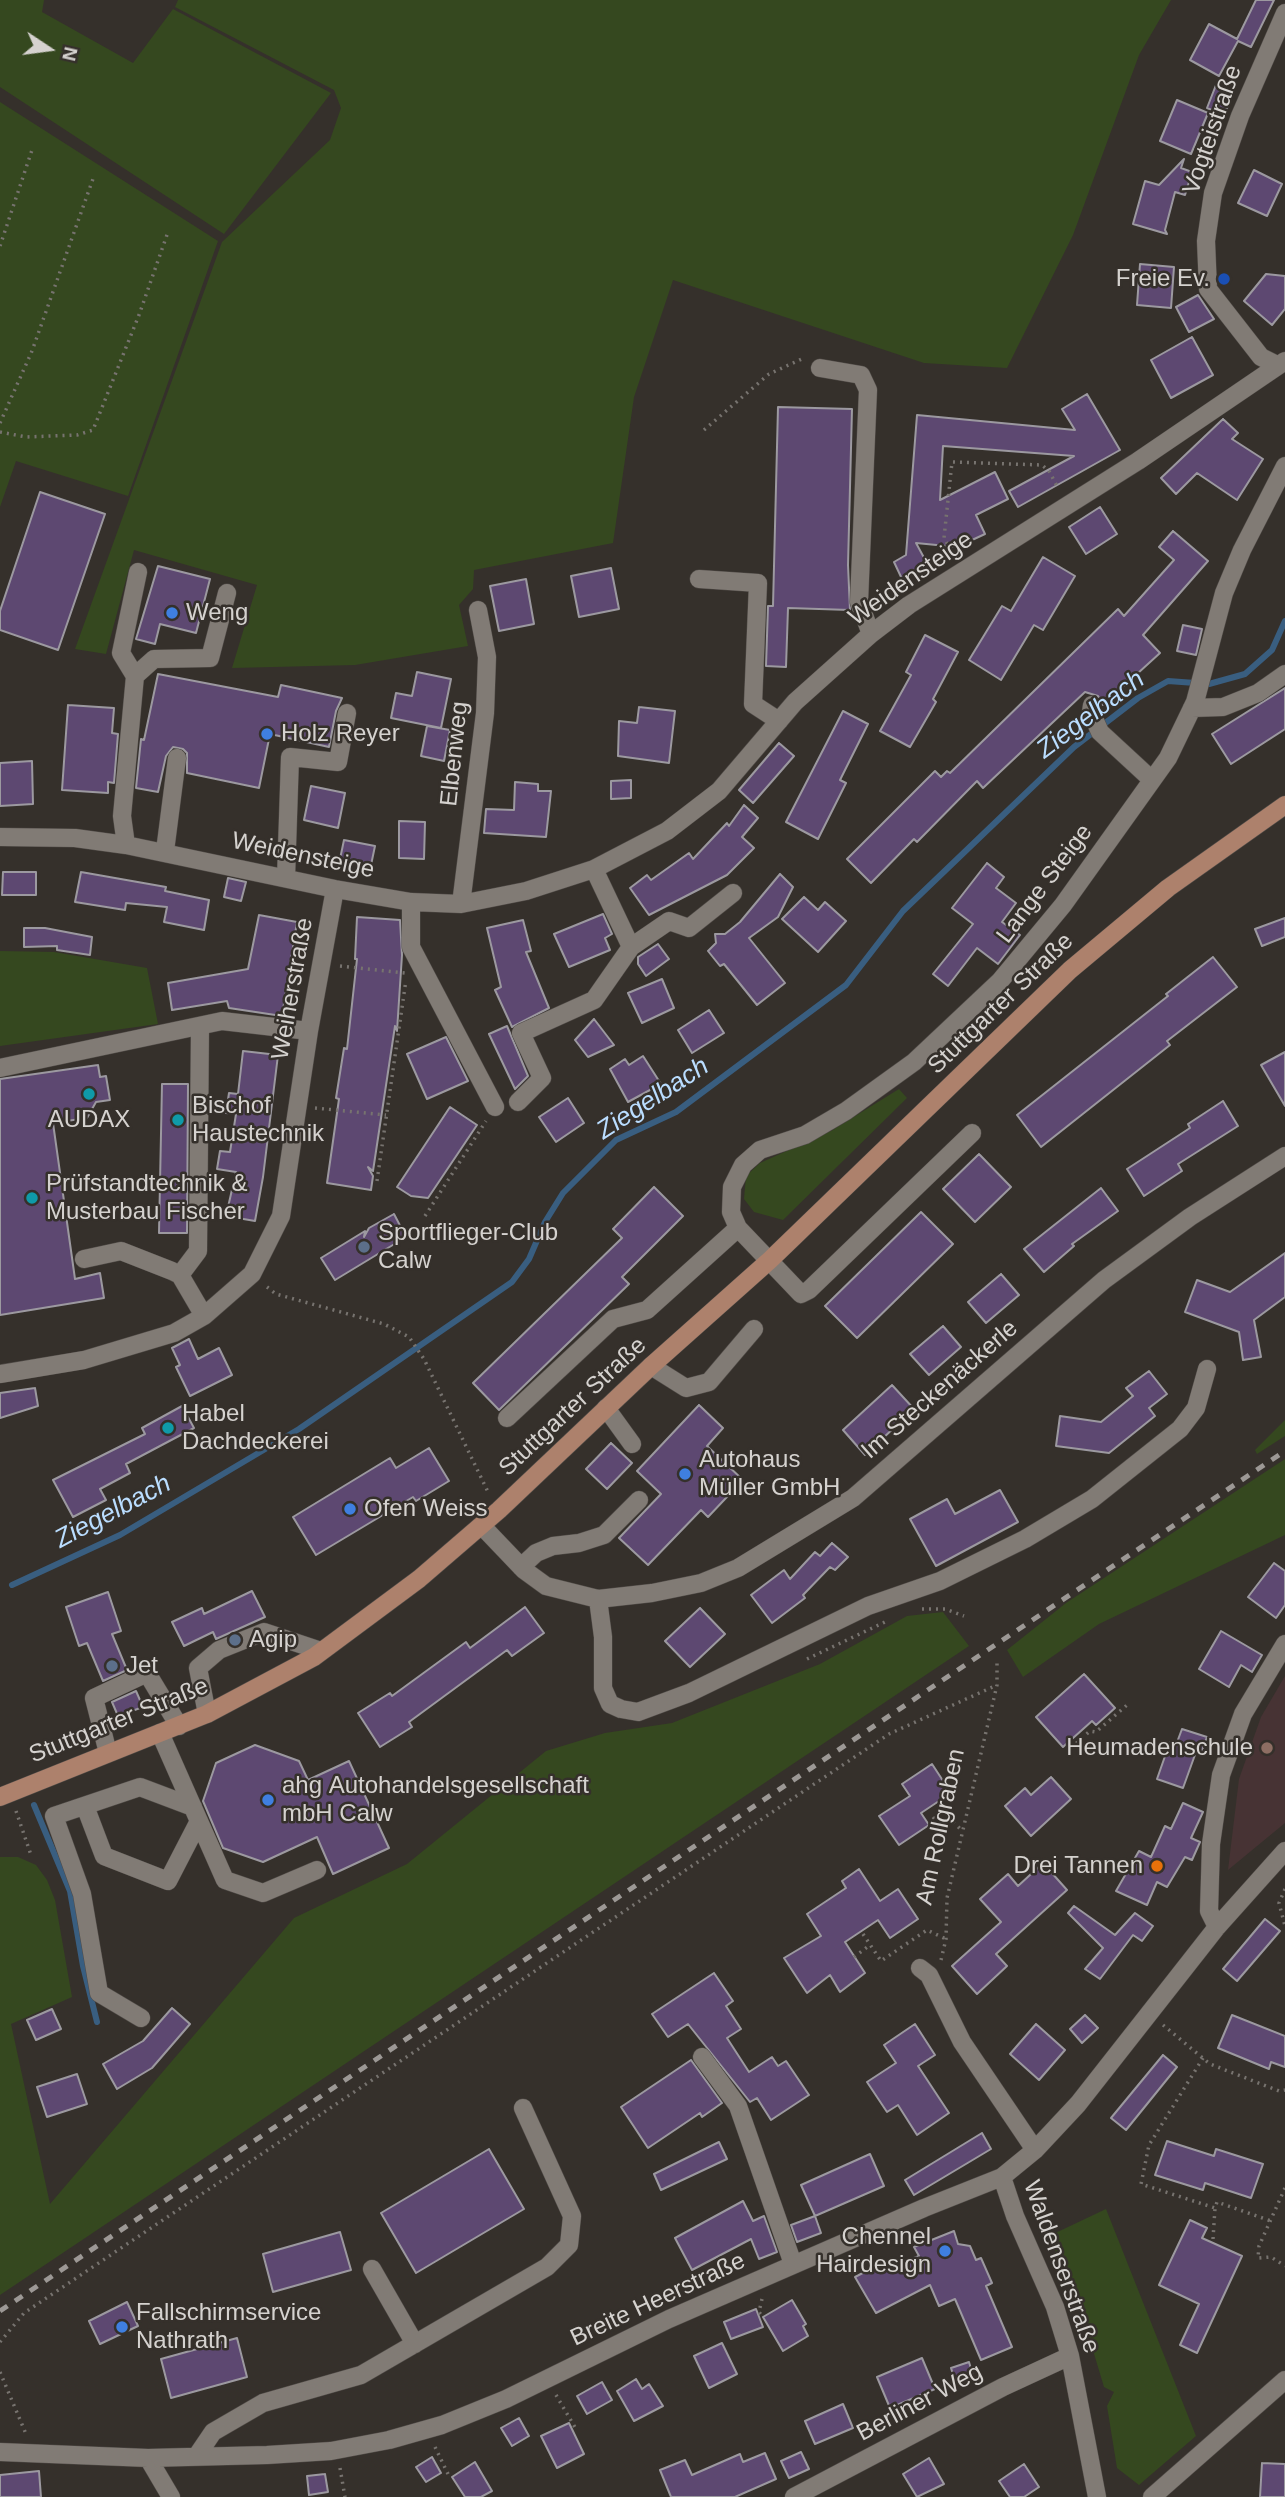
<!DOCTYPE html>
<html>
<head>
<meta charset="utf-8">
<style>
  body { margin:0 }
  #map { position:relative; width:1285px; height:2497px; overflow:hidden; background:#35302b; font-family:Arial,sans-serif }
  canvas { display:block }
  .north { position:absolute; left:14px; top:14px; width:70px; height:70px; -webkit-text-stroke:5px #35302b; paint-order:stroke; rotate:103deg; font-size:19px; font-weight:700; line-height:28px; text-align:center; color:#d5d2cf }
  .north::after { content:''; display:block; margin:auto; width:24px; height:32px; background:#d5d2cf; clip-path:polygon(50% 0,100% 100%,50% 72%,0 100%) }
</style>
</head>
<body>
<div id="map">
<canvas width="1285" height="2497"></canvas>
<div class="north">N</div>
</div>
<script>
const ctx = document.querySelector('canvas').getContext('2d');
ctx.lineJoin = 'round';
function fillPath(path, color) {
  ctx.fillStyle = color;
  ctx.fill(path, 'evenodd');
}
function poly(rows) {
  const path = new Path2D();
  for (const r of rows) {
    path.moveTo(r[0], r[1]);
    for (let i = 2; i < r.length; i += 2) path.lineTo(r[i], r[i + 1]);
  }
  return path;
}
function stroke(path, color, width, dash) {
  ctx.strokeStyle = color;
  ctx.lineWidth = width;
  ctx.lineCap = dash ? 'butt' : 'round';
  ctx.setLineDash(dash || []);
  ctx.stroke(path);
}
function drawText(font, color, halo, rows, align = 'center') {
  ctx.font = font + ' Arial,sans-serif';
  ctx.lineWidth = 5;
  ctx.setLineDash([]);
  ctx.textBaseline = 'middle';
  ctx.strokeStyle = halo;
  ctx.fillStyle = color;
  for (const [text, x, y, turn = 0] of rows) {
    ctx.save();
    ctx.translate(x, y);
    ctx.rotate((+turn || 0) * Math.PI / 180);
    ctx.textAlign = isNaN(turn) ? turn : align;
    if (halo) ctx.strokeText(text, 0, 0);
    ctx.fillText(text, 0, 0);
    ctx.restore();
  }
}
fillPath(poly([
  [1285,1676,1285,1823,1228,1870,1239,1779,1261,1717]
]), '#473334');
fillPath(poly([
  [0,0,44,0,42,12,133,63,173,9,331,93,224,234,0,87],
  [178,0,1171,0,1139,55,1073,235,1007,368,924,363,673,280,634,397,613,543,474,570,473,589,459,605,468,646,355,665,232,668,257,585,134,550,106,654,75,649,222,242,330,140,341,108,334,90,175,7],
  [0,102,218,241,128,496,16,461,0,507],
  [0,951,54,952,147,968,158,1024,0,1046],
  [899,1089,907,1098,783,1220,754,1212,744,1199,746,1176,760,1163,831,1131],
  [1285,1420,1285,1436,1257,1454,1255,1450],
  [1285,1459,1285,1535,1099,1624,1023,1677,1007,1650,1066,1603],
  [943,1612,969,1646,0,2295,0,1857,18,1857,36,1865,47,1880,55,1900,72,1997,11,2024,50,2204,294,1918,407,1864,546,1751,605,1733,672,1723,820,1664,907,1616],
  [1106,2209,1196,2436,1139,2485,1117,2468,1107,2406,1114,2392,1104,2387,1086,2327,1049,2236]
]), '#35481f');
stroke(poly([
  [12,1585,120,1535,299,1429,512,1282,529,1259,545,1222,563,1193,616,1140,676,1112,846,985,903,911,1074,747,1138,698,1168,681,1209,684,1245,674,1272,650,1285,621],
  [34,1805,70,1891,83,1966,97,2022]
]), '#395e80', 6);
const building = poly([
  [1256,0,1274,0,1251,47,1238,41,1219,76,1190,60,1209,24,1237,39,1256,0],
  [1216,85,1234,92,1224,115,1207,108,1216,85],
  [1177,100,1208,113,1191,154,1160,141,1177,100],
  [1184,159,1181,168,1192,172,1185,195,1175,192,1165,230,1167,234,1133,224,1145,181,1159,185,1184,159],
  [1254,170,1282,184,1267,216,1238,203,1254,170],
  [1140,264,1174,267,1171,308,1137,305,1140,264],
  [1266,274,1285,276,1285,309,1272,325,1244,301,1266,274],
  [1198,295,1214,319,1189,332,1176,307,1198,295],
  [1192,337,1213,375,1171,398,1151,360,1192,337],
  [1087,394,1120,450,1018,507,1009,491,1074,456,943,446,940,500,995,472,1008,499,976,515,985,534,957,547,916,543,928,565,902,579,894,562,906,555,917,415,1075,430,1062,409,1087,394],
  [778,407,852,409,848,565,850,610,788,608,786,667,766,666,768,606,773,606,778,407],
  [1223,419,1238,433,1232,439,1263,459,1237,500,1197,473,1176,494,1161,478,1223,419],
  [40,492,105,514,58,650,0,630,0,611,40,492],
  [1100,507,1117,534,1086,554,1069,527,1100,507],
  [1173,531,1208,561,1143,635,1160,653,1103,705,1098,696,1085,692,983,788,977,781,917,842,914,839,871,883,847,859,935,771,941,777,947,771,950,773,1118,609,1124,616,1174,560,1159,547,1173,531],
  [1043,557,1075,576,1043,630,1034,625,1001,680,969,660,1002,606,1011,611,1043,557],
  [158,566,210,579,196,633,160,624,155,644,136,639,158,566],
  [611,568,619,609,579,617,571,576,611,568],
  [526,579,534,624,499,631,490,586,526,579],
  [1183,625,1202,629,1196,655,1177,651,1183,625],
  [925,635,958,652,933,699,936,702,910,747,880,731,911,675,906,672,925,635],
  [417,672,451,679,441,728,391,718,396,693,412,696,417,672],
  [158,674,278,697,281,685,342,698,336,711,329,747,270,734,259,788,187,773,187,753,183,749,173,747,166,756,158,792,136,788,141,739,144,740,158,674],
  [1285,688,1285,729,1231,764,1212,734,1285,688],
  [68,705,114,708,112,733,118,734,114,783,108,782,108,793,62,790,68,705],
  [639,707,675,711,669,763,618,756,619,721,637,723,639,707],
  [843,711,868,724,840,780,846,783,818,839,786,822,843,711],
  [427,726,450,730,444,761,421,756,427,726],
  [779,743,794,756,753,803,739,790,779,743],
  [32,761,33,804,0,806,0,763,32,761],
  [631,780,631,798,611,799,611,781,631,780],
  [515,782,538,784,538,791,551,791,546,837,484,833,486,809,514,810,515,782],
  [311,786,345,793,338,828,304,820,311,786],
  [744,805,758,818,742,837,754,848,727,875,649,915,630,888,647,875,651,880,689,853,693,859,727,823,729,826,744,805],
  [399,821,425,822,424,859,399,858,399,821],
  [344,840,375,846,371,865,340,859,344,840],
  [987,863,1004,877,996,888,1016,903,1002,922,1020,935,998,964,977,948,948,986,933,974,973,924,952,908,987,863],
  [3,872,36,872,36,895,2,895,3,872],
  [81,872,166,887,165,891,209,900,204,930,164,922,167,907,126,903,125,910,75,902,81,872],
  [780,874,793,887,778,917,749,938,785,983,757,1005,724,964,720,966,708,951,716,943,715,934,725,934,740,922,780,874],
  [228,878,246,882,241,901,224,897,228,878],
  [804,897,818,910,825,902,846,921,818,952,782,919,804,897],
  [603,914,612,934,605,938,610,950,569,967,554,934,603,914],
  [259,915,297,922,282,1016,229,1008,227,1001,172,1010,168,983,248,969,259,915],
  [357,917,400,920,402,955,397,1031,395,1026,373,1171,368,1167,373,1176,371,1190,327,1183,339,1099,336,1098,344,1048,347,1049,357,959,355,959,357,917],
  [1285,918,1285,937,1262,946,1255,929,1285,918],
  [523,920,531,951,526,952,549,1008,512,1027,495,990,501,987,487,928,523,920],
  [24,928,45,928,92,937,90,955,57,950,57,946,24,947,24,928],
  [658,944,669,959,646,976,638,964,638,957,658,944],
  [1213,957,1237,987,1167,1041,1170,1045,1041,1147,1017,1115,1168,996,1166,994,1213,957],
  [662,979,674,1008,642,1023,628,993,662,979],
  [709,1010,724,1033,692,1053,678,1030,709,1010],
  [594,1019,614,1045,588,1057,575,1040,594,1019],
  [507,1026,528,1076,515,1089,489,1034,507,1026],
  [446,1037,468,1081,427,1099,407,1054,446,1037],
  [243,1051,278,1055,263,1177,255,1221,226,1216,236,1172,217,1169,220,1151,230,1152,236,1114,226,1113,229,1093,238,1094,243,1051],
  [1285,1052,1285,1106,1261,1065,1285,1052],
  [643,1056,661,1084,628,1102,610,1069,625,1059,629,1065,643,1056],
  [98,1065,100,1077,106,1076,110,1100,96,1102,87,1118,53,1123,75,1279,100,1273,104,1298,0,1315,0,1079,98,1065],
  [162,1084,188,1084,187,1233,159,1233,162,1084],
  [568,1098,584,1123,556,1142,539,1117,568,1098],
  [1223,1101,1238,1126,1178,1164,1182,1171,1144,1196,1127,1169,1190,1128,1188,1124,1223,1101],
  [450,1107,477,1125,428,1198,411,1196,397,1187,450,1107],
  [979,1154,1011,1187,975,1222,943,1189,979,1154],
  [654,1187,683,1216,622,1277,629,1284,499,1410,473,1383,622,1238,613,1229,654,1187],
  [1101,1188,1118,1211,1072,1244,1074,1246,1044,1272,1024,1249,1101,1188],
  [921,1212,953,1244,857,1338,825,1306,921,1212],
  [394,1214,406,1237,335,1280,321,1258,365,1231,364,1237,369,1228,394,1214],
  [1285,1253,1285,1297,1254,1320,1261,1357,1243,1360,1239,1332,1185,1312,1197,1280,1230,1292,1285,1253],
  [1001,1274,1019,1295,986,1323,968,1302,1001,1274],
  [943,1326,961,1347,929,1375,910,1354,943,1326],
  [189,1339,198,1359,219,1348,232,1375,190,1396,176,1367,180,1365,172,1348,189,1339],
  [1149,1371,1167,1394,1149,1408,1155,1416,1109,1453,1056,1446,1060,1416,1101,1422,1133,1396,1126,1388,1149,1371],
  [892,1385,914,1409,865,1455,843,1430,892,1385],
  [35,1388,38,1406,0,1418,0,1393,35,1388],
  [699,1405,723,1428,707,1446,743,1480,708,1517,701,1510,648,1565,619,1538,661,1494,637,1471,699,1405],
  [182,1406,194,1428,126,1464,130,1473,100,1489,106,1500,73,1517,53,1480,145,1434,142,1428,182,1406],
  [611,1443,632,1463,607,1489,586,1469,611,1443],
  [429,1448,449,1481,416,1501,413,1497,316,1555,293,1517,390,1458,396,1468,429,1448],
  [1000,1490,1018,1522,936,1566,910,1519,947,1499,955,1514,1000,1490],
  [832,1543,848,1557,835,1570,830,1567,803,1595,805,1598,772,1623,751,1595,784,1570,790,1579,815,1552,820,1556,832,1543],
  [1274,1563,1285,1571,1285,1605,1276,1618,1248,1597,1274,1563],
  [252,1591,265,1617,216,1639,213,1632,184,1646,172,1622,202,1608,204,1614,252,1591],
  [108,1592,121,1631,112,1634,127,1670,103,1681,87,1643,79,1646,66,1607,108,1592],
  [525,1607,544,1633,512,1656,507,1650,409,1722,412,1727,380,1747,358,1713,390,1693,392,1696,466,1642,470,1648,525,1607],
  [700,1608,725,1634,690,1667,665,1641,700,1608],
  [1221,1631,1262,1655,1252,1672,1241,1665,1229,1687,1199,1669,1221,1631],
  [1084,1674,1115,1708,1096,1725,1092,1721,1063,1747,1036,1717,1084,1674],
  [136,1691,143,1707,118,1716,112,1702,136,1691],
  [1182,1729,1207,1737,1201,1753,1196,1752,1183,1788,1157,1779,1170,1742,1176,1745,1182,1729],
  [255,1745,299,1761,308,1780,349,1761,389,1848,333,1874,317,1837,263,1862,223,1848,203,1801,216,1763,255,1745],
  [932,1764,951,1793,921,1813,929,1825,899,1845,879,1816,910,1796,902,1784,932,1764],
  [1051,1777,1071,1799,1031,1836,1005,1806,1025,1788,1031,1795,1051,1777],
  [1183,1803,1203,1812,1191,1838,1200,1842,1192,1860,1185,1857,1167,1887,1157,1882,1147,1905,1116,1891,1139,1851,1151,1857,1165,1826,1171,1829,1183,1803],
  [1043,1863,1067,1890,996,1954,1007,1966,977,1994,952,1966,1001,1922,980,1899,1008,1874,1018,1886,1043,1863],
  [859,1869,880,1901,898,1889,918,1919,890,1938,878,1920,845,1942,865,1973,840,1992,830,1975,807,1993,784,1958,821,1936,807,1914,846,1888,842,1881,859,1869],
  [1074,1906,1115,1935,1135,1913,1153,1926,1142,1941,1133,1935,1100,1979,1085,1969,1103,1948,1068,1913,1074,1906],
  [1265,1919,1280,1931,1237,1981,1223,1969,1265,1919],
  [714,1973,733,2001,726,2006,741,2029,727,2038,749,2072,772,2057,778,2066,786,2061,809,2095,771,2120,757,2098,750,2102,688,2024,668,2037,652,2014,714,1973],
  [172,2008,190,2024,152,2068,117,2089,103,2064,143,2041,172,2008],
  [52,2009,61,2029,36,2040,27,2020,52,2009],
  [1085,2015,1098,2028,1082,2043,1070,2029,1085,2015],
  [1232,2015,1285,2036,1285,2067,1271,2062,1269,2069,1218,2048,1232,2015],
  [915,2024,935,2055,918,2066,949,2113,917,2135,898,2105,887,2112,867,2082,896,2063,884,2045,915,2024],
  [1036,2024,1065,2050,1039,2080,1010,2054,1036,2024],
  [1163,2055,1177,2067,1126,2130,1111,2118,1163,2055],
  [691,2060,722,2103,702,2117,700,2113,648,2148,621,2107,691,2060],
  [77,2074,87,2104,47,2117,37,2087,77,2074],
  [982,2133,991,2149,914,2195,905,2180,982,2133],
  [1167,2141,1214,2156,1216,2149,1263,2164,1251,2198,1205,2183,1203,2190,1155,2175,1167,2141],
  [719,2142,727,2159,661,2190,654,2174,719,2142],
  [489,2149,524,2209,416,2273,381,2213,489,2149],
  [870,2154,884,2186,815,2216,821,2233,797,2242,791,2225,815,2216,801,2185,870,2154],
  [743,2201,753,2221,764,2216,777,2252,759,2259,751,2239,692,2270,675,2238,743,2201],
  [1190,2220,1207,2228,1202,2238,1242,2256,1197,2353,1180,2345,1199,2304,1159,2285,1190,2220],
  [954,2231,958,2244,970,2246,976,2260,981,2258,992,2283,986,2286,1012,2347,981,2360,955,2299,939,2306,930,2285,876,2313,855,2277,884,2262,888,2268,919,2256,914,2247,954,2231],
  [340,2232,351,2270,273,2292,263,2254,340,2232],
  [792,2300,806,2324,803,2326,808,2336,783,2351,763,2317,792,2300],
  [127,2302,138,2326,100,2344,89,2321,127,2302],
  [756,2309,763,2327,731,2339,724,2322,756,2309],
  [237,2338,247,2377,171,2398,161,2359,237,2338],
  [722,2343,737,2374,709,2388,694,2356,722,2343],
  [922,2358,935,2389,890,2408,877,2377,922,2358],
  [969,2362,974,2379,956,2384,951,2368,969,2362],
  [636,2379,642,2389,649,2384,663,2406,634,2421,617,2391,636,2379],
  [602,2382,612,2400,587,2414,577,2396,602,2382],
  [843,2404,853,2428,815,2444,805,2421,843,2404],
  [519,2418,529,2436,512,2446,501,2428,519,2418],
  [569,2423,584,2454,557,2468,541,2436,569,2423],
  [801,2452,809,2469,789,2478,781,2461,801,2452],
  [765,2453,776,2479,735,2497,671,2497,660,2470,685,2460,692,2475,740,2454,743,2462,765,2453],
  [432,2457,441,2473,426,2482,416,2467,432,2457],
  [929,2458,944,2484,917,2497,903,2474,929,2458],
  [475,2462,492,2491,481,2497,465,2497,452,2477,475,2462],
  [1262,2463,1285,2464,1285,2497,1260,2497,1262,2463],
  [1024,2464,1039,2487,1024,2497,1010,2497,999,2481,1024,2464],
  [39,2471,41,2497,0,2497,0,2475,39,2471],
  [325,2474,328,2492,309,2495,307,2476,325,2474]
]);
fillPath(building, '#5d4871');
stroke(building, '#9c99a0', 2);
const minor = poly([
  [1277,365,1261,357,1208,289,1206,241,1213,193,1240,116,1285,13],
  [820,368,861,375,868,390,859,602,871,634],
  [699,579,758,583,753,704,779,721],
  [135,676,121,653,138,572],
  [1092,705,1091,712,1100,732,1152,780],
  [1192,708,1223,707,1258,693,1285,674],
  [0,837,75,838,126,845,335,889,411,902,461,904,526,891,594,869,667,831,719,791,795,702,871,634,909,605,1138,461,1285,361],
  [126,845,122,816,135,676,154,659,210,658,227,593],
  [165,851,177,758],
  [286,878,290,757,338,762,347,713],
  [411,902,411,947,495,1107],
  [461,904,485,713,487,657,478,610],
  [631,947,669,921,689,928,733,893],
  [0,1068,222,1021,309,1031],
  [518,1102,542,1078,521,1033,594,1000,631,947,594,869],
  [972,1133,809,1290,801,1294,738,1228,731,1212,732,1187,743,1165,760,1150,805,1135,846,1111,914,1062,1000,981,1063,905,1168,758,1195,702,1224,593,1242,550,1285,466],
  [84,1259,121,1251,172,1271,180,1275,204,1316],
  [180,1275,198,1251,200,1026],
  [651,1366,686,1388,709,1382,754,1329],
  [0,1374,84,1360,174,1333,204,1316,252,1274,281,1216,309,1031,335,889],
  [606,1408,632,1444],
  [507,1418,613,1319,647,1310,738,1228],
  [482,1526,524,1570,546,1586,598,1599,652,1593,701,1583,738,1568,853,1498,1104,1280,1190,1217,1285,1156],
  [521,1567,536,1553,553,1546,579,1543,604,1535,639,1500],
  [598,1599,603,1637,603,1688,610,1704,621,1709,638,1712,689,1693,868,1606,940,1581,1025,1539,1092,1499,1180,1429,1196,1408,1207,1369],
  [207,1714,198,1668,219,1650,264,1632,321,1651],
  [160,1733,225,1880,263,1893,317,1870],
  [108,1753,94,1698,147,1673,179,1726],
  [85,1806,104,1856,168,1881,199,1821],
  [1217,1927,1209,1911,1211,1844,1221,1775,1243,1714,1285,1644],
  [920,1968,929,1975,962,2042,1035,2150],
  [141,2018,99,1993,82,1894,54,1816,140,1787,193,1807],
  [702,2057,738,2106,793,2264],
  [1002,2177,1015,2216,1055,2307,1070,2356,1097,2497],
  [372,2269,415,2344],
  [0,2452,148,2458,267,2455,331,2451,389,2440,442,2425,506,2399,669,2319,924,2208,1002,2177,1035,2150,1078,2104,1217,1927,1285,1851],
  [196,2457,213,2432,263,2403,361,2375,547,2267,569,2245,572,2216,523,2108],
  [148,2458,171,2497],
  [794,2497,1003,2387,1070,2356],
  [1152,2497,1285,2380]
]);
const major = poly([
  [0,1797,207,1714,314,1657,419,1579,499,1510,651,1366,770,1260,1070,970,1168,888,1285,805]
]);
stroke(minor, '#514c48', 19);
stroke(major, '#514c48', 19);
stroke(poly([
  [0,246,33,147],
  [0,423,32,351,94,176],
  [704,430,769,374,804,358],
  [0,432,26,437,77,435,93,430,139,315,168,232],
  [954,556,944,538,952,462,1042,465,1049,471,1058,488],
  [340,966,405,973],
  [315,1108,386,1115],
  [377,1181,406,980],
  [425,1216,486,1121],
  [267,1287,276,1294,384,1324,409,1337,424,1359,489,1494],
  [922,1609,945,1609,964,1616],
  [807,1659,885,1622],
  [1209,1747,1212,1736],
  [1071,1748,1090,1731,1096,1732,1127,1705],
  [16,1811,31,1855],
  [933,1817,942,1828,953,1821,962,1831],
  [1285,1889,1279,1903,1285,1926],
  [863,1934,881,1961,927,1930,946,1939],
  [854,1957,870,1945],
  [941,1960,946,1939,947,1898,997,1685,997,1661],
  [1163,2025,1210,2064,1279,2091,1285,2090],
  [1203,2058,1149,2145,1141,2184,1215,2208,1217,2202,1271,2221],
  [1285,2188,1259,2246,1258,2258,1271,2257,1285,2266],
  [1213,2239,1215,2208],
  [762,2299,759,2312,762,2316],
  [0,2342,24,2313,889,1734,997,1685],
  [0,2372,26,2434],
  [556,2395,576,2429],
  [435,2447,449,2476],
  [340,2468,345,2497]
]), '#77736f', 3.5, [2, 5]);
stroke(minor, '#817b75', 18);
stroke(major, '#ad816c', 18);
stroke(poly([
  [0,2311,1285,1451]
]), '#9c9895', 5, [9, 9]);
for (const [x, y, r, color] of [
  [1224,279,7,"#1a4fb4"],
  [172,613,7,"#3f7fe0"],
  [267,734,7,"#3f7fe0"],
  [89,1094,7,"#0f9aa8"],
  [178,1120,7,"#0f9aa8"],
  [32,1198,7,"#0f9aa8"],
  [364,1247,7,"#5c6f8a"],
  [168,1428,7,"#0f9aa8"],
  [685,1474,7,"#3f7fe0"],
  [350,1509,7,"#3f7fe0"],
  [235,1640,7,"#5c6f8a"],
  [112,1666,7,"#5c6f8a"],
  [1267,1748,7,"#8d6e63"],
  [268,1800,7,"#3f7fe0"],
  [1157,1866,7,"#e8710a"],
  [945,2251,7,"#3f7fe0"],
  [122,2327,7,"#3f7fe0"]
]) {
  const dot = new Path2D();
  dot.arc(x, y, r, 0, 2 * Math.PI);
  ctx.fillStyle = color;
  ctx.fill(dot);
  stroke(dot, '#35302b', 2.5);
}
drawText('24px', '#d5d2cf', '#35302b', [
  ["Vogteistraße",1213,130,-71],
  ["Weidensteige",911,579,-35],
  ["Elbenweg",455,754,-84],
  ["Weidensteige",303,856,12],
  ["Lange Steige",1045,884,-53],
  ["Weiherstraße",293,989,-80],
  ["Stuttgarter Straße",1001,1004,-44],
  ["Im Steckenäckerle",940,1390,-41],
  ["Stuttgarter Straße",573,1407,-43],
  ["Stuttgarter Straße",119,1721,-22],
  ["Am Rollgraben",941,1827,-78],
  ["Waldenserstraße",1061,2267,70],
  ["Breite Heerstraße",658,2300,-25],
  ["Berliner Weg",920,2403,-28]
]);
drawText('24px', '#d5d2cf', '#35302b', [
  ["Freie Ev.",1210,279,"right"],
  ["Weng",186,613],
  ["Holz Reyer",281,734],
  ["Bischof",192,1106],
  ["Haustechnik",192,1134],
  ["AUDAX",89,1120,"center"],
  ["Prüfstandtechnik &",46,1184],
  ["Musterbau Fischer",46,1212],
  ["Sportflieger-Club",378,1233],
  ["Calw",378,1261],
  ["Habel",182,1414],
  ["Dachdeckerei",182,1442],
  ["Autohaus",699,1460],
  ["Müller GmbH",699,1488],
  ["Ofen Weiss",364,1509],
  ["Agip",249,1640],
  ["Jet",126,1666],
  ["Heumadenschule",1253,1748,"right"],
  ["ahg Autohandelsgesellschaft",282,1786],
  ["mbH Calw",282,1814],
  ["Drei Tannen",1143,1866,"right"],
  ["Chennel",931,2237,"right"],
  ["Hairdesign",931,2265,"right"],
  ["Fallschirmservice",136,2313],
  ["Nathrath",136,2341]
], 'left');
drawText('italic 26px', '#baddff', '#35302b', [
  ["Ziegelbach",1091,715,-37],
  ["Ziegelbach",653,1099,-33],
  ["Ziegelbach",113,1512,-28]
]);
</script>
</body>
</html>
